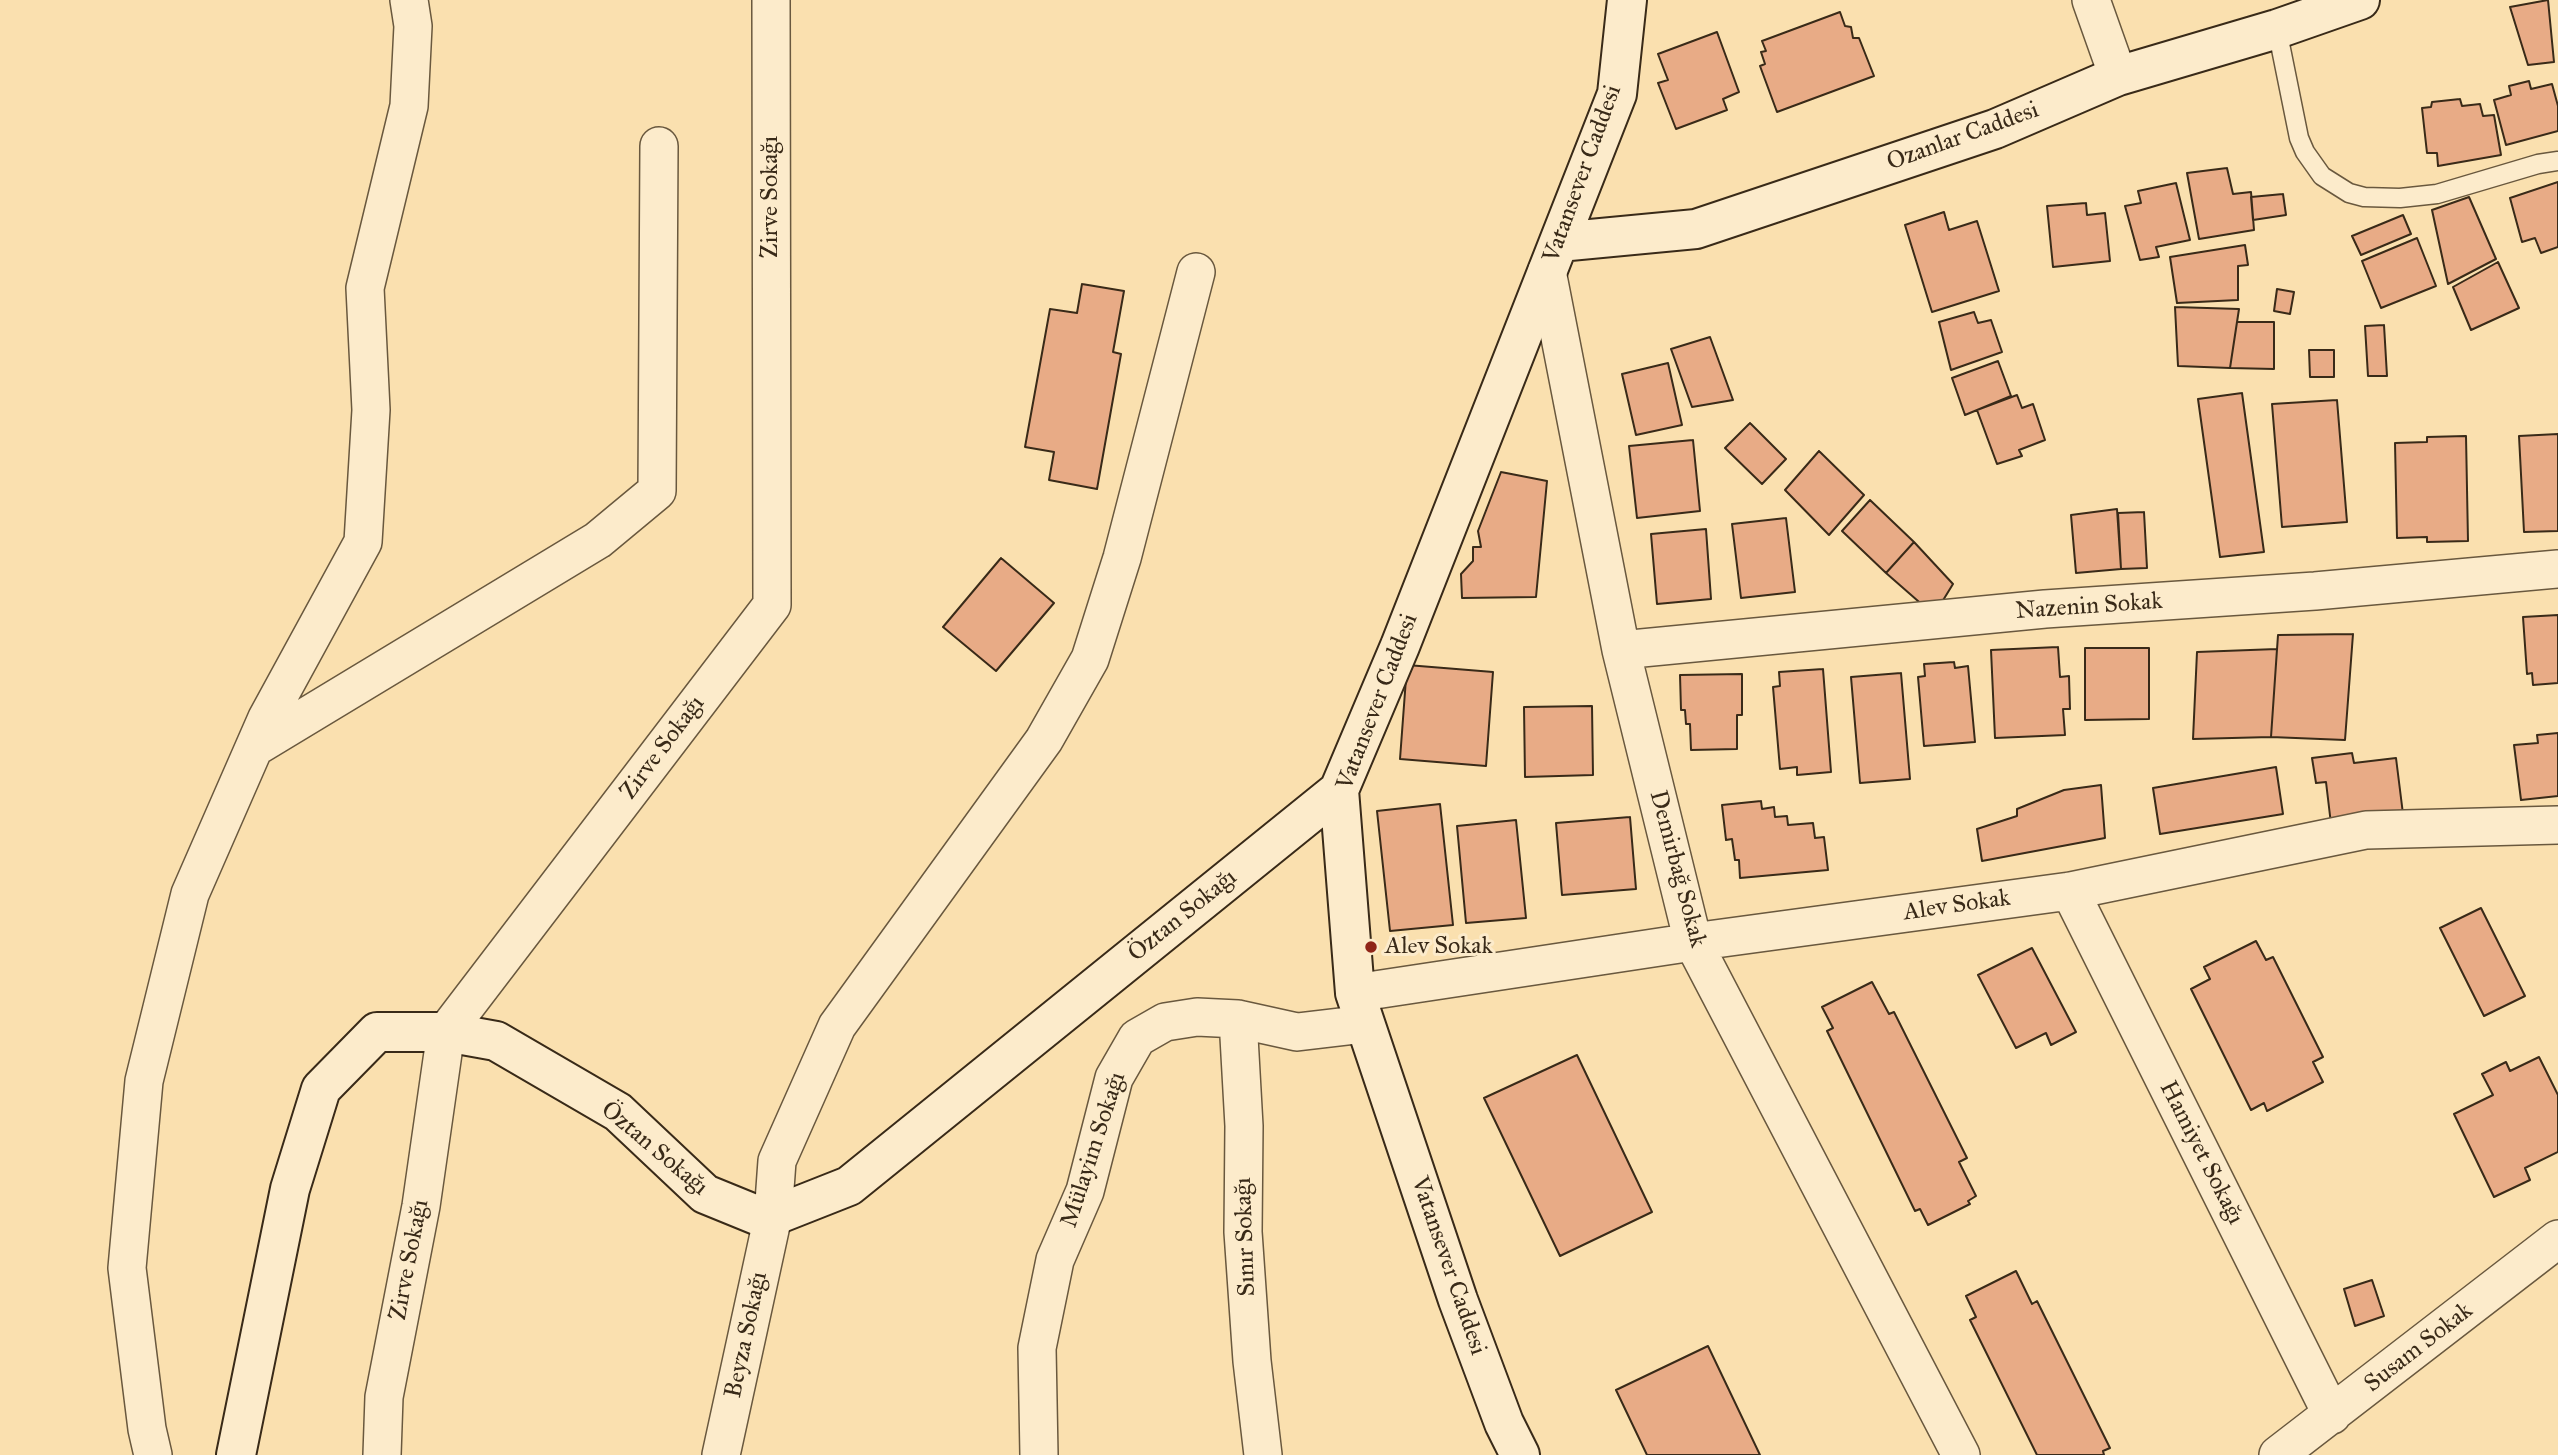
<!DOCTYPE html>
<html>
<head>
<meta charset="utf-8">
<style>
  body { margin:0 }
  canvas { display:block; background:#fae0af }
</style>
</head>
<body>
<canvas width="2558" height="1455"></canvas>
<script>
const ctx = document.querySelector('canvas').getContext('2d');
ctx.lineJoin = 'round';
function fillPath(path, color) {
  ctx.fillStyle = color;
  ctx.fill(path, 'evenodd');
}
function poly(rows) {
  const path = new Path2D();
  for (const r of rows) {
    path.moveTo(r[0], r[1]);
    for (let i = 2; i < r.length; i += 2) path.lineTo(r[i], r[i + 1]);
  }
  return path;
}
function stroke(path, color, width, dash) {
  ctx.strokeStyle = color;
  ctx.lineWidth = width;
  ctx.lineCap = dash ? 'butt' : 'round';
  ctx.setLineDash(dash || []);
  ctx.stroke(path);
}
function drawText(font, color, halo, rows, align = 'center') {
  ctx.font = font + ' "IM FELL Great Primer",serif';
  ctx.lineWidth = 6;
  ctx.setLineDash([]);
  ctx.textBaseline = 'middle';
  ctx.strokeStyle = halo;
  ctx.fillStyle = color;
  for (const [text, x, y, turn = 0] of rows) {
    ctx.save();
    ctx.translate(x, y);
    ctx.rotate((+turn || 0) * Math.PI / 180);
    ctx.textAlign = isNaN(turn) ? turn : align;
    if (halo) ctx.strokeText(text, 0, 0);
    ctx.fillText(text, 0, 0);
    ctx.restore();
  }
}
const building = poly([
  [2548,0,2554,62,2528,65,2510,7,2548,0],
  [1840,12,1845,26,1851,27,1853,38,1859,38,1874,76,1777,112,1760,66,1765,64,1761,52,1766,51,1762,41,1840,12],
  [1717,32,1739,92,1723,99,1727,110,1676,129,1658,83,1668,80,1658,54,1717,32],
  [2529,81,2531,89,2552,84,2558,106,2558,131,2506,145,2494,100,2511,95,2509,86,2529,81],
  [2460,99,2462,106,2480,104,2483,116,2494,115,2501,155,2438,166,2437,153,2427,153,2422,108,2431,107,2432,102,2460,99],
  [2227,168,2233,194,2251,192,2254,230,2199,239,2187,173,2227,168],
  [2558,182,2558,247,2541,253,2535,238,2522,242,2510,198,2558,182],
  [2176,183,2190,240,2156,247,2159,257,2140,260,2125,206,2141,203,2138,191,2176,183],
  [2283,194,2286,215,2253,220,2251,197,2283,194],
  [2469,197,2496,259,2448,284,2432,210,2469,197],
  [2086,203,2087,215,2105,213,2110,261,2053,267,2047,206,2086,203],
  [1944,212,1949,230,1977,221,1999,291,1932,312,1905,225,1944,212],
  [2403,215,2411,234,2361,255,2352,236,2403,215],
  [2417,238,2436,286,2381,308,2362,261,2417,238],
  [2245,245,2248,265,2238,266,2238,300,2177,303,2170,257,2245,245],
  [2498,262,2519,308,2471,330,2453,287,2498,262],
  [1082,284,1124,291,1113,352,1121,354,1097,489,1049,480,1054,452,1025,447,1050,309,1077,313,1082,284],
  [2277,289,2294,292,2290,314,2274,311,2277,289],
  [2175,307,2239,309,2230,368,2178,366,2175,307],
  [1974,312,1978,323,1991,320,2002,352,1951,370,1939,322,1974,312],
  [2237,322,2274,322,2274,369,2230,368,2237,322],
  [2384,325,2387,376,2368,376,2365,326,2384,325],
  [1710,337,1733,400,1692,407,1671,349,1710,337],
  [2309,350,2334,350,2334,377,2310,377,2309,350],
  [1998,361,2011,396,1965,415,1952,378,1998,361],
  [1668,363,1682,425,1636,435,1622,374,1668,363],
  [2242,393,2264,552,2220,557,2198,399,2242,393],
  [2017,395,2022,408,2033,404,2045,440,2019,450,2022,456,1997,464,1977,410,2017,395],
  [2337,400,2347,522,2282,527,2272,404,2337,400],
  [1750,423,1786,459,1762,484,1725,448,1750,423],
  [2558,434,2558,531,2524,532,2519,436,2558,434],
  [2466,436,2468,541,2427,542,2427,537,2397,538,2395,443,2427,442,2427,437,2466,436],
  [1693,440,1700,511,1637,518,1629,446,1693,440],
  [1819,451,1864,495,1829,535,1785,490,1819,451],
  [1501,472,1547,481,1536,597,1462,598,1461,574,1473,561,1473,547,1481,547,1478,531,1501,472],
  [1870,500,1914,542,1886,573,1842,531,1870,500],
  [2117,509,2121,569,2076,573,2071,515,2117,509],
  [2144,512,2147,568,2121,569,2118,513,2144,512],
  [1786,518,1795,592,1741,598,1732,524,1786,518],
  [1706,529,1711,599,1657,604,1651,534,1706,529],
  [1914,542,1953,584,1934,615,1886,573,1914,542],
  [1001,558,1054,603,996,671,943,627,1001,558],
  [2558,615,2558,683,2533,685,2532,673,2527,674,2523,617,2558,615],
  [2353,634,2345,740,2271,737,2278,635,2353,634],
  [2058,647,2060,677,2069,676,2070,709,2063,709,2065,735,1995,738,1991,650,2058,647],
  [2085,648,2149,648,2149,719,2085,720,2085,648],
  [2277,649,2271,737,2193,739,2197,652,2277,649],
  [1954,662,1955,668,1968,666,1975,742,1924,746,1918,677,1925,676,1924,664,1954,662],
  [1407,665,1493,672,1486,766,1400,759,1407,665],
  [1823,669,1831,772,1797,775,1797,767,1780,769,1773,687,1780,686,1779,672,1823,669],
  [1901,673,1910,779,1860,783,1851,677,1901,673],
  [1742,674,1742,715,1737,715,1737,749,1691,750,1690,724,1686,724,1685,710,1681,710,1680,675,1742,674],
  [1592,706,1593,775,1525,777,1524,707,1592,706],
  [2558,733,2558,796,2521,800,2514,745,2538,743,2537,735,2558,733],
  [2352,753,2354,763,2396,758,2403,814,2331,824,2326,782,2316,783,2312,758,2352,753],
  [2276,767,2283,814,2160,834,2153,788,2276,767],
  [2101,785,2105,838,1982,861,1977,829,2017,816,2017,809,2064,790,2101,785],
  [1761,801,1762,809,1774,807,1775,817,1787,816,1788,825,1813,823,1815,838,1824,837,1828,870,1740,878,1739,860,1735,860,1732,839,1726,840,1722,805,1761,801],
  [1440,804,1453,925,1390,931,1377,811,1440,804],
  [1630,817,1636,889,1562,895,1556,823,1630,817],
  [1516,820,1526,918,1466,923,1457,826,1516,820],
  [2481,908,2525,996,2484,1016,2440,928,2481,908],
  [2256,941,2266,960,2273,957,2323,1057,2313,1062,2323,1082,2267,1111,2264,1103,2251,1110,2191,989,2210,979,2204,967,2256,941],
  [2032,948,2076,1032,2051,1045,2046,1033,2016,1048,1978,975,2032,948],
  [1872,982,1889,1014,1894,1012,1967,1158,1959,1162,1976,1196,1968,1201,1970,1204,1928,1225,1920,1209,1915,1211,1827,1031,1833,1028,1822,1007,1872,982],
  [1577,1055,1652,1212,1560,1256,1484,1098,1577,1055],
  [2539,1057,2558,1095,2558,1152,2525,1168,2530,1180,2494,1197,2454,1114,2493,1095,2482,1074,2506,1062,2510,1071,2539,1057],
  [2016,1271,2032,1304,2037,1301,2110,1448,2103,1451,2104,1455,2037,1455,1970,1320,1976,1317,1966,1296,2016,1271],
  [2372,1280,2384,1316,2355,1326,2344,1289,2372,1280],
  [1708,1346,1760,1455,1647,1455,1616,1390,1708,1346]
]);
fillPath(building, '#e8ab86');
stroke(building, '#392a18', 2);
const lane = poly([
  [2277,29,2299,138,2305,152,2322,176,2349,193,2364,197,2400,198,2437,194,2538,164,2558,161]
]);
const street = poly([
  [2091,0,2118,76],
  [1547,271,1621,650,1693,942,1961,1455],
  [1621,650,2045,609,2315,591,2558,569],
  [254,748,598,540,657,491,659,146],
  [2070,891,2332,1415],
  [1355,993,1693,942,2070,891,2366,830,2558,825],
  [1238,1019,1244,1126,1243,1232,1252,1361,1263,1455],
  [153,1455,147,1429,127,1268,144,1081,190,894,267,718,363,542,371,410,365,288,409,106,413,26,409,0],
  [382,1455,384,1397,421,1206,446,1032,772,605,771,0],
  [721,1455,773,1216,777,1161,837,1026,1044,740,1090,659,1122,558,1196,272],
  [1039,1455,1037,1348,1055,1260,1085,1191,1114,1078,1137,1038,1165,1022,1197,1017,1238,1019,1297,1032,1365,1024],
  [2278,1455,2558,1239]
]);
const secondary = poly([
  [1559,242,1696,229,1995,129,2118,76,2277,29,2360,0],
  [236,1455,290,1189,321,1089,377,1032,446,1032,496,1041,618,1112,705,1194,759,1216,773,1216,849,1186,1339,790],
  [1520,1455,1504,1423,1458,1300,1355,993,1339,790,1400,646,1617,94,1627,0]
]);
stroke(lane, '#69583e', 21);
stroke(street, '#69583e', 40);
stroke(secondary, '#392a18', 42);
stroke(lane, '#fcebcb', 18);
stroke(street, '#fcebcb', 37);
stroke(secondary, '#fcebcb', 38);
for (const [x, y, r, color] of [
  [1371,947,7,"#8f2418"]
]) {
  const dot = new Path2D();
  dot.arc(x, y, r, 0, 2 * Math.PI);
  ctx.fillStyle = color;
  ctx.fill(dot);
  stroke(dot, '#fcebcb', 2.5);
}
drawText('24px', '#392a18', '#fcebcb', [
  ["Ozanlar Caddesi",1963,137,-20],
  ["Vatansever Caddesi",1583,174,-70],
  ["Zirve Sokağı",771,197,-90],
  ["Nazenin Sokak",2089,607,-4],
  ["Vatansever Caddesi",1378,702,-69],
  ["Zirve Sokağı",663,748,-53],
  ["Demirbağ Sokak",1677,869,75],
  ["Alev Sokak",1957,906,-8],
  ["Öztan Sokağı",1183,916,-39],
  ["Öztan Sokağı",654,1149,40],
  ["Mülayim Sokağı",1094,1150,-72],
  ["Hamiyet Sokağı",2201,1153,63],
  ["Sınır Sokağı",1246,1237,-92],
  ["Zirve Sokağı",410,1260,-79],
  ["Vatansever Caddesi",1448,1266,71],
  ["Beyza Sokağı",747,1335,-78],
  ["Susam Sokak",2419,1348,-38]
]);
drawText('24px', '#392a18', '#fcebcb', [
  ["Alev Sokak",1385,947]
], 'left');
</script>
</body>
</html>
